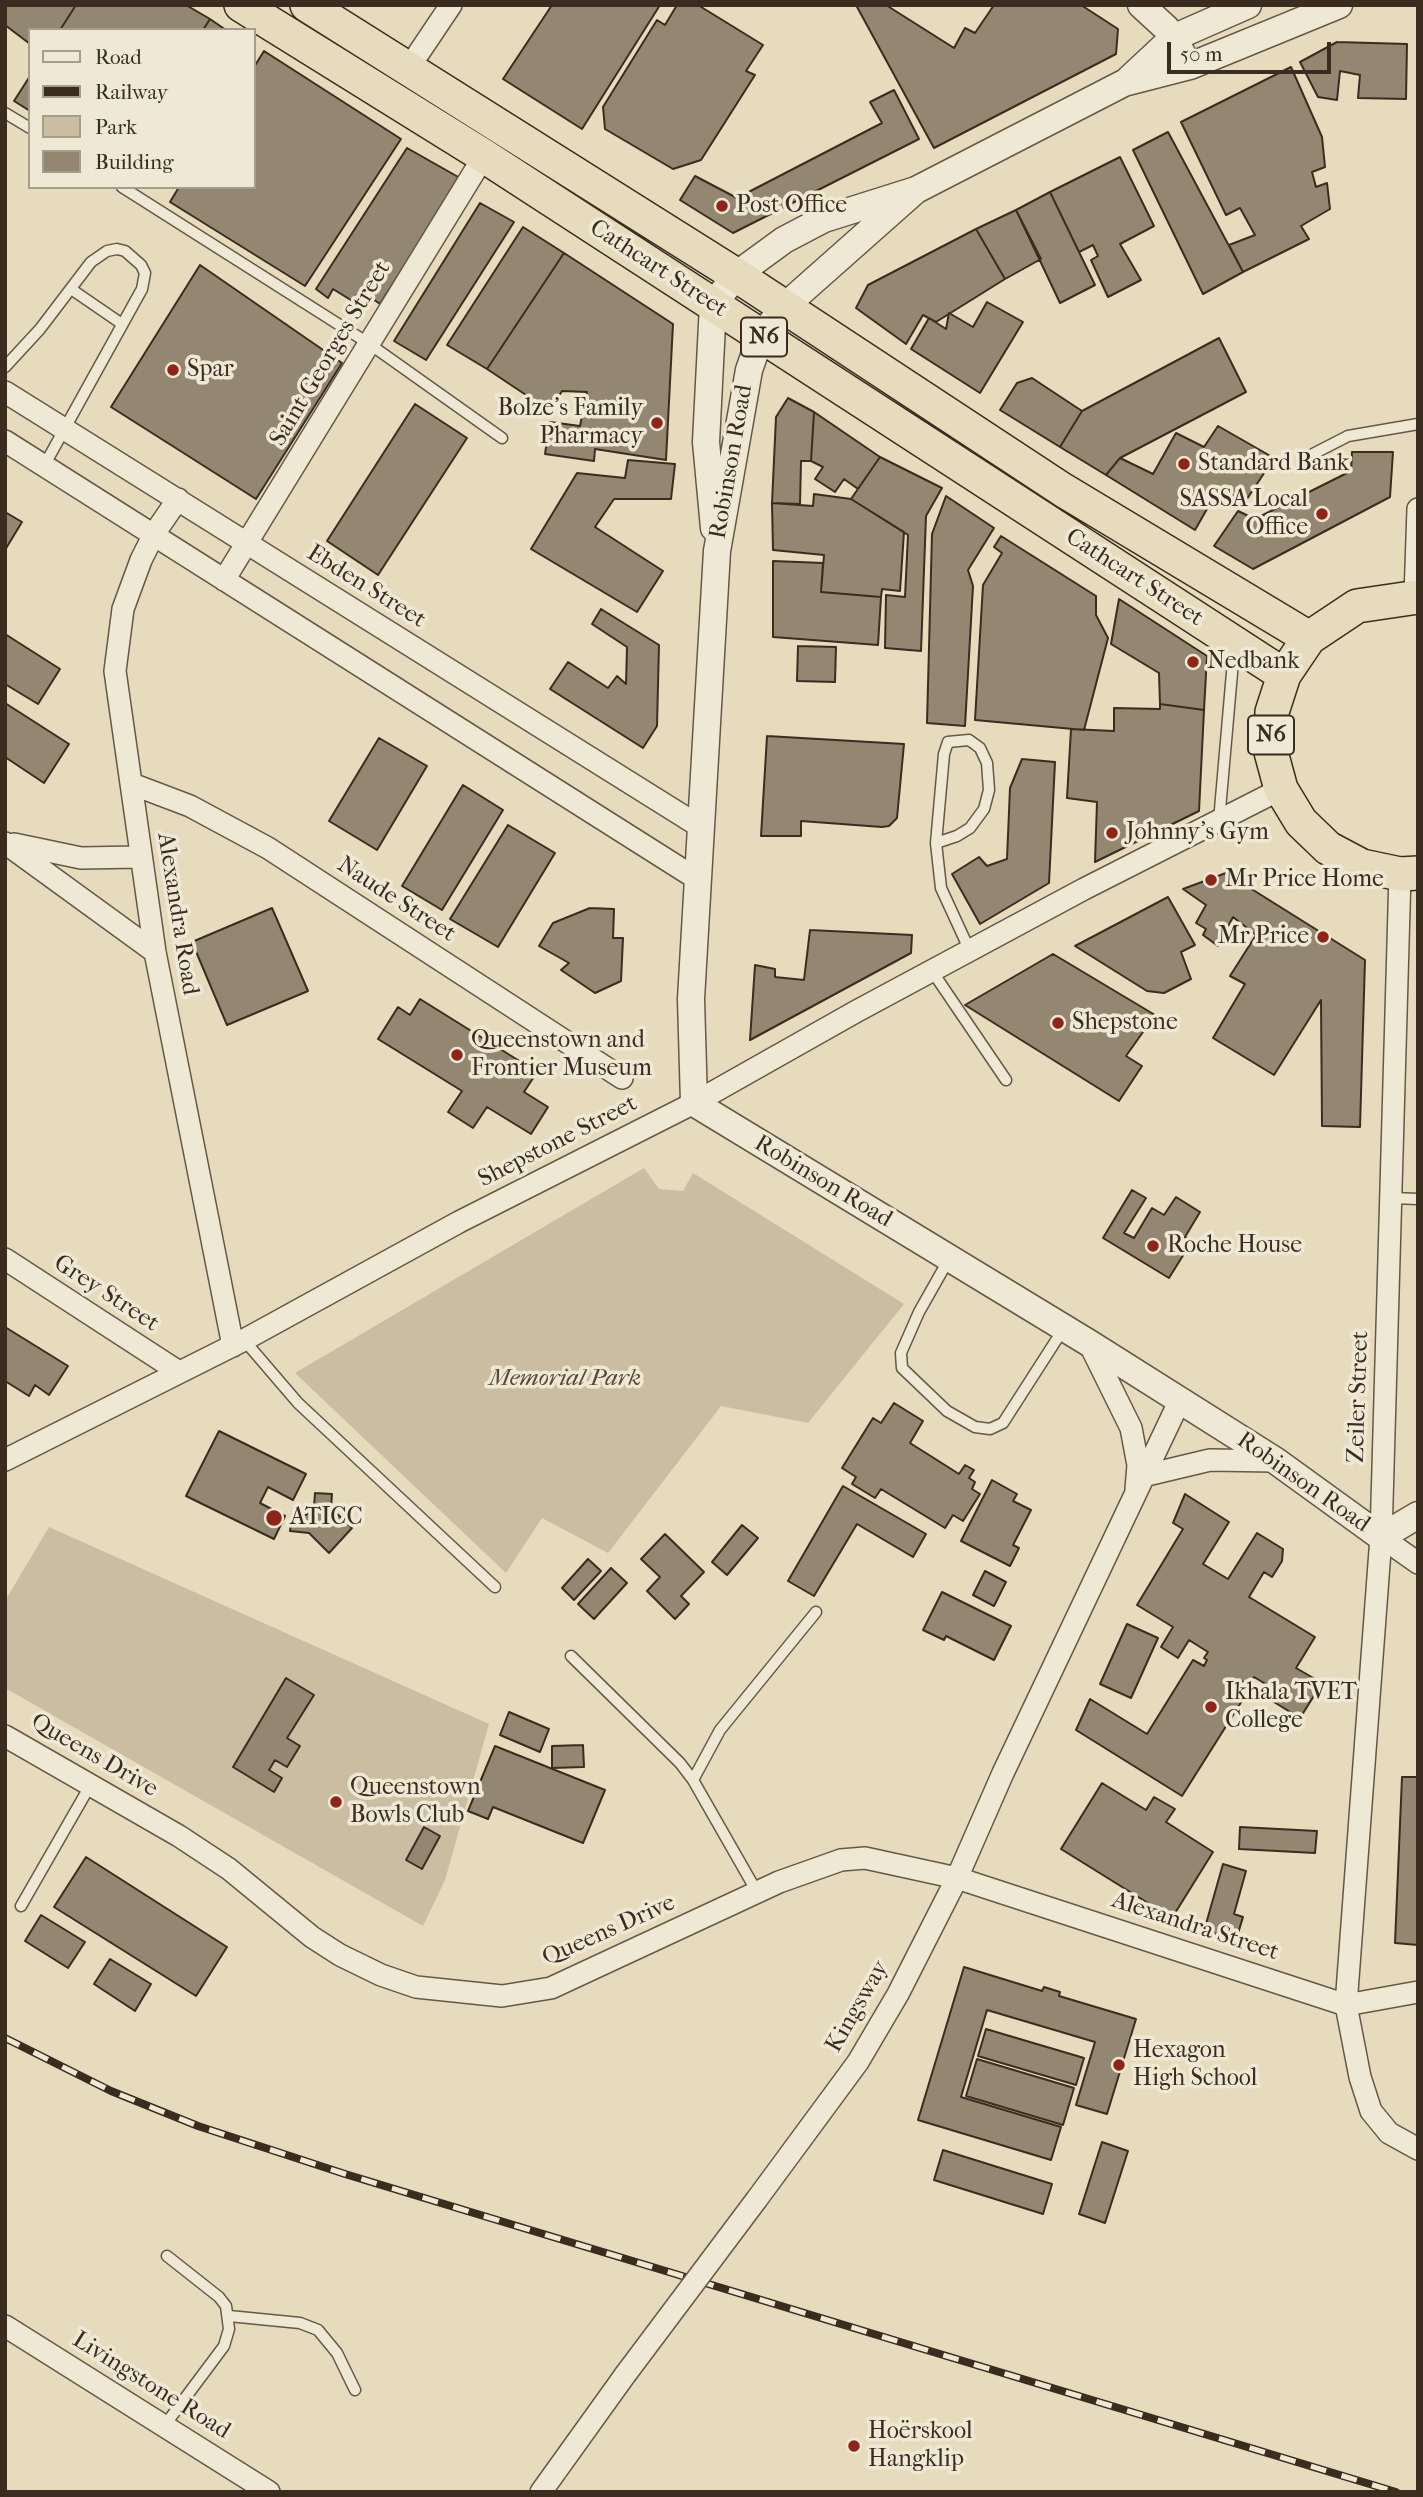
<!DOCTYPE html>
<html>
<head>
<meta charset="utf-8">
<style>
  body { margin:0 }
  #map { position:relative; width:1423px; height:2497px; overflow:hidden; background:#e7dbbd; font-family:"IM FELL French Canon",serif }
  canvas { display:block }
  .frame { position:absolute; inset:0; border:7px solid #3b2c20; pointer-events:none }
  .legend { position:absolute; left:28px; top:28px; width:228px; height:161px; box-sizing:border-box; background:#efe8d4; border:2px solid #a79d8c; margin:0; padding:9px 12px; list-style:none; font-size:21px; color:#3b2c20 }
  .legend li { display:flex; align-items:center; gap:14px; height:35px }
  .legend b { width:35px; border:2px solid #a79d8c }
  .scale { position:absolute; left:1167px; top:42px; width:164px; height:32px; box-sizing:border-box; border:4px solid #3b2c20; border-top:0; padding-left:9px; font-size:21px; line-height:24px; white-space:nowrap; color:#3b2c20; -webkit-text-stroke:5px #efe8d4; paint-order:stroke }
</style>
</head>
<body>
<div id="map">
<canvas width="1423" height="2497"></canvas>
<div class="frame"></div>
<ul class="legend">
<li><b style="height:9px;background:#efe8d4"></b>Road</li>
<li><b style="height:9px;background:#3b2c20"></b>Railway</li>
<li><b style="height:19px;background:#cabda2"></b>Park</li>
<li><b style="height:19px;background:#948772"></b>Building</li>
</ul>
<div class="scale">50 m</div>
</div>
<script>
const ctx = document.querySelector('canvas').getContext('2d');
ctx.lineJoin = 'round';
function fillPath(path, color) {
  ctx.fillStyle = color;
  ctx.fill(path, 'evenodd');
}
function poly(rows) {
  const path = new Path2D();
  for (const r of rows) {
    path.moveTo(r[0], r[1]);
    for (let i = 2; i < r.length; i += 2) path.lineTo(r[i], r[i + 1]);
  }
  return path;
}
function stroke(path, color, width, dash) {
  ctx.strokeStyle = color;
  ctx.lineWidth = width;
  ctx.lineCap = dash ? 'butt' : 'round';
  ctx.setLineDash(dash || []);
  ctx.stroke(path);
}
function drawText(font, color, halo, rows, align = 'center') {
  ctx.font = font + ' "IM FELL French Canon",serif';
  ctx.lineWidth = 7;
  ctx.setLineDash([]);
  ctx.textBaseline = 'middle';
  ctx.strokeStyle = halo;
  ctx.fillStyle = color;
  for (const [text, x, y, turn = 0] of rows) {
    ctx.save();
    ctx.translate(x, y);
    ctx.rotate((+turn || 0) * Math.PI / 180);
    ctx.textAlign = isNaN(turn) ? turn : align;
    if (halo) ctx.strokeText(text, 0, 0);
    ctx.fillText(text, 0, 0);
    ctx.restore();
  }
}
fillPath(poly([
  [644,1168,659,1189,683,1191,693,1173,904,1304,808,1423,721,1406,608,1553,542,1518,506,1573,295,1373],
  [49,1527,489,1724,445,1880,423,1926,5,1688,5,1601]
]), '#cabda2');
const building = poly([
  [5,5,76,5,60,30,30,30,30,44,5,25,5,5],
  [76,5,186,5,210,19,203,30,60,30,76,5],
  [552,5,660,5,582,129,503,79,552,5],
  [677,5,698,5,763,45,746,71,755,75,701,160,673,169,605,129,603,107,657,20,665,25,677,5],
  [856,5,886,5,954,48,965,28,975,33,994,5,1081,5,1118,29,1116,54,934,148,856,5],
  [210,19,226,30,203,30,210,19],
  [1337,42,1407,44,1406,99,1358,98,1360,75,1340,71,1337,100,1318,97,1300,62,1337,42],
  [264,51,401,139,305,286,170,202,179,187,254,187,254,67,264,51],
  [1291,67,1322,137,1325,167,1312,172,1316,187,1327,183,1330,209,1301,226,1309,239,1243,272,1229,245,1255,235,1240,208,1226,215,1181,122,1291,67],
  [30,76,30,111,14,101,30,76],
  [894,90,919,139,733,233,680,200,695,176,737,198,882,123,870,102,894,90],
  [1168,132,1243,272,1203,294,1133,150,1168,132],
  [407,148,460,178,380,304,362,291,354,302,333,289,328,298,316,289,407,148],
  [1120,157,1154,226,1120,244,1141,280,1108,297,1091,260,1098,256,1093,245,1079,252,1050,192,1120,157],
  [1050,192,1095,285,1060,303,1016,210,1050,192],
  [480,203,514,222,426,360,394,341,480,203],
  [1016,210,1041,259,1005,279,976,229,1016,210],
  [523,227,564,253,487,369,447,345,523,227],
  [976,229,1005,279,936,322,923,315,906,344,856,308,868,285,976,229],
  [564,253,673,324,666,460,595,449,594,461,545,454,550,422,580,426,587,392,562,391,550,411,487,369,564,253],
  [200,265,342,363,256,499,111,407,200,265],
  [987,302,1023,322,980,393,911,349,929,318,946,329,949,313,973,327,987,302],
  [1219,338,1246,392,1120,458,1106,475,1060,447,1082,411,1219,338],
  [1032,378,1082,411,1060,447,1000,410,1017,383,1032,378],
  [788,398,814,412,811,461,801,461,800,504,772,503,776,417,788,398],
  [415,404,467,438,378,575,327,541,415,404],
  [814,412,880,457,858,489,844,479,835,492,815,479,823,467,811,461,814,412],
  [1218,426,1274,458,1245,502,1219,488,1195,530,1106,475,1120,458,1153,474,1176,433,1204,447,1218,426],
  [1352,452,1393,452,1390,497,1253,569,1214,546,1238,511,1255,519,1351,471,1352,452],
  [880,457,942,488,926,516,921,651,885,648,886,595,905,597,908,535,851,499,880,457],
  [628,460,675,464,671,499,614,499,595,527,663,571,637,612,531,549,577,473,625,478,628,460],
  [814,494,851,499,904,532,900,591,882,589,881,597,821,592,824,555,773,550,772,503,813,506,814,494],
  [946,496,994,528,968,570,973,586,965,726,927,723,932,534,946,496],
  [5,512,22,522,5,550,5,512],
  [1001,536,1096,596,1096,615,1108,638,1084,730,975,720,983,585,1002,553,994,547,1001,536],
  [773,561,823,563,821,592,881,597,878,645,773,637,773,561],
  [1119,599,1207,656,1204,710,1160,704,1159,673,1111,644,1119,599],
  [601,609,659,645,657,726,643,748,550,689,568,662,608,688,617,676,626,684,627,647,592,624,601,609],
  [5,634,60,669,38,704,5,684,5,634],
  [798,646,836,647,835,682,797,681,798,646],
  [5,703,69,744,44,783,5,757,5,703],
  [1160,704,1204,710,1199,811,1095,862,1097,802,1067,798,1071,729,1114,731,1114,708,1160,709,1160,704],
  [767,736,904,744,897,818,889,826,882,827,801,821,801,836,761,836,767,736],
  [379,738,427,766,377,850,329,821,379,738],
  [1022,759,1055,762,1049,883,980,924,952,874,979,857,987,866,1007,859,1010,788,1022,759],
  [463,785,503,810,442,910,402,886,463,785],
  [508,825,555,853,498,947,450,919,508,825],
  [1226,873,1365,960,1360,1127,1322,1126,1321,1000,1274,1075,1213,1038,1245,984,1230,976,1256,935,1233,917,1218,946,1203,935,1206,929,1196,923,1206,905,1183,889,1226,873],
  [1168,897,1195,945,1181,952,1191,979,1164,993,1147,991,1075,946,1168,897],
  [272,908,308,991,227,1025,192,942,272,908],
  [590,908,614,909,613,938,623,938,621,981,595,993,561,970,569,963,539,946,553,923,590,908],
  [810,930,912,935,911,953,750,1040,755,965,775,969,775,977,804,980,810,930],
  [1053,954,1155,1015,1126,1056,1142,1066,1119,1101,965,1005,1053,954],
  [420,999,537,1072,524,1092,548,1107,531,1134,487,1107,473,1128,448,1112,462,1091,378,1039,398,1007,410,1015,420,999],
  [1132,1190,1146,1198,1124,1233,1134,1238,1152,1208,1164,1215,1176,1197,1200,1212,1185,1237,1192,1241,1169,1278,1103,1238,1132,1190],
  [5,1327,68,1366,49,1395,35,1385,29,1396,5,1381,5,1327],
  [894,1403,923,1421,910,1443,959,1474,965,1465,974,1470,969,1478,975,1482,972,1489,980,1494,963,1521,953,1515,945,1528,881,1489,875,1498,852,1484,856,1477,842,1468,873,1418,881,1423,894,1403],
  [219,1431,306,1474,293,1500,268,1487,260,1503,285,1516,274,1539,186,1496,219,1431],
  [992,1480,1017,1494,1013,1501,1031,1510,1013,1545,1019,1548,1010,1566,961,1541,992,1480],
  [843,1486,926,1534,913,1557,857,1524,814,1596,788,1581,843,1486],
  [315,1493,332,1494,331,1508,352,1528,329,1553,309,1533,290,1531,292,1514,306,1515,314,1507,315,1493],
  [1185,1494,1229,1522,1203,1564,1228,1579,1257,1533,1283,1549,1282,1561,1272,1577,1264,1572,1249,1597,1315,1637,1296,1668,1322,1683,1300,1718,1269,1699,1274,1689,1254,1677,1249,1685,1240,1680,1236,1686,1247,1693,1182,1796,1076,1730,1090,1699,1147,1734,1193,1660,1204,1666,1207,1660,1204,1658,1208,1652,1189,1640,1178,1658,1161,1647,1173,1627,1137,1605,1183,1529,1173,1523,1185,1494],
  [742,1525,758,1538,727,1575,712,1562,742,1525],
  [665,1534,704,1572,681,1596,689,1604,675,1619,647,1591,660,1577,641,1559,665,1534],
  [588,1559,601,1571,574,1600,562,1588,588,1559],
  [611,1568,627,1583,594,1619,578,1604,611,1568],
  [985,1571,1006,1582,994,1606,973,1595,985,1571],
  [942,1592,1011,1626,994,1660,946,1636,944,1640,923,1630,942,1592],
  [1127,1624,1158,1638,1131,1698,1100,1684,1127,1624],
  [286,1678,314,1695,287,1738,300,1746,287,1767,275,1760,269,1770,282,1778,274,1792,233,1767,286,1678],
  [509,1712,549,1729,540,1752,500,1735,509,1712],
  [583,1745,584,1767,552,1768,552,1746,583,1745],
  [495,1746,605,1790,583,1843,493,1807,488,1819,468,1811,495,1746],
  [1402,1777,1418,1777,1418,1945,1395,1943,1402,1777],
  [1102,1783,1146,1810,1154,1797,1175,1809,1166,1822,1213,1852,1172,1918,1061,1849,1102,1783],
  [424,1827,440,1836,422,1869,406,1860,424,1827],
  [1240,1827,1317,1831,1315,1853,1239,1849,1240,1827],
  [86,1857,227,1947,196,1996,54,1907,86,1857],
  [1223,1864,1246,1871,1234,1914,1243,1917,1236,1940,1204,1931,1223,1864],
  [41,1915,85,1942,68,1968,25,1941,41,1915],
  [110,1959,151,1984,135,2011,94,1984,110,1959],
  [964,1967,1042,1991,1044,1987,1060,1992,1059,1996,1136,2019,1107,2114,1076,2105,1095,2042,987,2010,961,2097,1061,2127,1051,2160,918,2120,964,1967],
  [986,2029,1084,2058,1076,2085,978,2056,986,2029],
  [977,2059,1074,2088,1063,2125,966,2096,977,2059],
  [1102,2142,1128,2151,1105,2223,1079,2214,1102,2142],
  [943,2150,1052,2184,1043,2214,934,2180,943,2150]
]);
fillPath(building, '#948772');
stroke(building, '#3b2c20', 2);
const service = poly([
  [5,113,30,128],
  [122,187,368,343,502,438],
  [71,289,122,324],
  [5,367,40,329,91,262,107,251,117,249,125,251,141,265,145,273,142,289,44,466],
  [1313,454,1348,436,1418,424],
  [1219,821,1234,650],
  [936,843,957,836,970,828,984,809,989,790,987,763,980,748,969,740,948,742,944,754,936,843,941,888,970,951],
  [932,971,1006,1080],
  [1391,1198,1418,1199],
  [949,1259,919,1312,901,1353,902,1368,947,1411,975,1427,990,1429,1003,1423,1064,1328],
  [244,1340,298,1403,495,1587],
  [571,1656,680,1763,693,1780,757,1892],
  [693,1780,720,1730,816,1612],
  [21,1906,91,1784],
  [229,2316,300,2323,318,2330,337,2353,355,2390],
  [165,2425,224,2346,229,2329,226,2306,219,2297,167,2256]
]);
const minor = poly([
  [408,69,451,5],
  [5,392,699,826],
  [5,441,697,879],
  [178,499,154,534,141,560,123,609,115,671,155,952,233,1346],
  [224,580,484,156],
  [1415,596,1418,509],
  [132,784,190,806,268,848,622,1078],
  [5,843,155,952],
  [14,844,81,858,140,857],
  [1400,874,1381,1537,1346,2005,1360,2077,1371,2111,1389,2133,1418,2149],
  [5,1259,179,1372],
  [1089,1343,1131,1428,1138,1465,1136,1489],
  [5,1460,244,1340,459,1222,694,1103,857,1011,1084,889,1281,789],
  [1147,1475,1210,1460,1276,1461],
  [1381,1537,1418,1563],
  [5,1736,179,1836,229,1869,312,1937,340,1955,381,1975,416,1987,502,1996,551,1988,779,1882,841,1860,865,1858,957,1878,1346,2005,1418,1992],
  [757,2199,858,2062,898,1994,957,1878,1003,1773,1180,1400],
  [5,2326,269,2492],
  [541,2492,625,2375]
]);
const tertiary = poly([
  [1141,5,1166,28,1182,53],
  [1129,79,1173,38,1248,5],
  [916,190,784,307,761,336,749,370,717,551,691,999,694,1103,1089,1343,1276,1461,1381,1537,1418,1515],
  [714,528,706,442,713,305,736,275,784,240,824,219,916,190,1124,83,1190,66,1339,5]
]);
const trunk = poly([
  [241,5,484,156,1284,675],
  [307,5,736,275,1063,490,1309,638],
  [1418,597,1357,606,1309,638,1284,675,1272,712,1271,752,1281,789,1301,822,1328,848,1362,866,1400,874,1418,873]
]);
stroke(service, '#665847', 13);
stroke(minor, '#665847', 24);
stroke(tertiary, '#665847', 29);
stroke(trunk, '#3b2c20', 36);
stroke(service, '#efe8d4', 10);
stroke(minor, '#efe8d4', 21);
stroke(tertiary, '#efe8d4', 26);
stroke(trunk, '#e7dbbd', 33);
const rail = poly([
  [5,2038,111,2091,198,2126,345,2174,1396,2492]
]);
stroke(rail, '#3b2c20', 8);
stroke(rail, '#efe8d4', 5, [16]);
const minorBridge = poly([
  [625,2375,757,2199]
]);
stroke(minorBridge, '#665847', 24, []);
stroke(minorBridge, '#efe8d4', 21);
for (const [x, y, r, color] of [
  [722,206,7,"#8f2418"],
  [173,370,7,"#8f2418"],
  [657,423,7,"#8f2418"],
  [1184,464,7,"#8f2418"],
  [1322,514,7,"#8f2418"],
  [1193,662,7,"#8f2418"],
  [1112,833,7,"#8f2418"],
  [1211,880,7,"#8f2418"],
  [1323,937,7,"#8f2418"],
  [1058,1023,7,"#8f2418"],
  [457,1055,7,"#8f2418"],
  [1153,1246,7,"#8f2418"],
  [274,1518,9,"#8f2418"],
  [1211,1707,7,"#8f2418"],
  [336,1802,7,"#8f2418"],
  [1119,2065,7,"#8f2418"],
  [854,2446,7,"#8f2418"]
]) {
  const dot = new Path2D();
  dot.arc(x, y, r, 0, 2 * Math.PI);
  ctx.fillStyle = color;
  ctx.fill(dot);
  stroke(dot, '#efe8d4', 2.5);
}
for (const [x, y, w] of [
  [764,337,46],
  [1271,735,46]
]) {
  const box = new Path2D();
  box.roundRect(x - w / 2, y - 19.5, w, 39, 5);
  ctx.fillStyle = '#efe8d4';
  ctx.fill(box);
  stroke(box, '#3b2c20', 2);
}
drawText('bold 23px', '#3b2c20', null, [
  ["N6",764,337],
  ["N6",1271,735]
]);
drawText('24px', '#3b2c20', '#efe8d4', [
  ["Post Office",736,206],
  ["Spar",187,370],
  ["Bolze's Family",643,409,"right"],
  ["Pharmacy",643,437,"right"],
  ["Standard Bank",1198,464],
  ["SASSA Local",1308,500,"right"],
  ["Office",1308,528,"right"],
  ["Nedbank",1207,662],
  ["Johnny’s Gym",1126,833],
  ["Mr Price Home",1225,880],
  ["Mr Price",1309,937,"right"],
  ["Shepstone",1072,1023],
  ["Queenstown and",471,1041],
  ["Frontier Museum",471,1069],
  ["Roche House",1167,1246],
  ["ATICC",290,1518],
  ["Ikhala TVET",1225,1693],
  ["College",1225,1721],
  ["Queenstown",350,1788],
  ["Bowls Club",350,1816],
  ["Hexagon",1133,2051],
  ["High School",1133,2079],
  ["Hoërskool",868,2432],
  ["Hangklip",868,2460]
], 'left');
drawText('24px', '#3b2c20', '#efe8d4', [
  ["Cathcart Street",658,269,33],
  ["Saint Georges Street",331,354,-59],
  ["Robinson Road",732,462,-80],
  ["Cathcart Street",1134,578,33],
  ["Ebden Street",366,587,32],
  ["Naude Street",396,900,33],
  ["Alexandra Road",177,914,81],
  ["Shepstone Street",558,1142,-27],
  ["Robinson Road",823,1182,31],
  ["Grey Street",106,1294,33],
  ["Zeiler Street",1359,1397,-88],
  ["Robinson Road",1303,1483,35],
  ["Queens Drive",94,1756,30],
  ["Alexandra Street",1195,1927,18],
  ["Queens Drive",609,1931,-24],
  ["Kingsway",858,2007,-60],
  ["Livingstone Road",151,2386,32]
]);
drawText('italic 24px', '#58493a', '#efe8d4', [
  ["Memorial Park",565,1379]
]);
</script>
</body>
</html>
